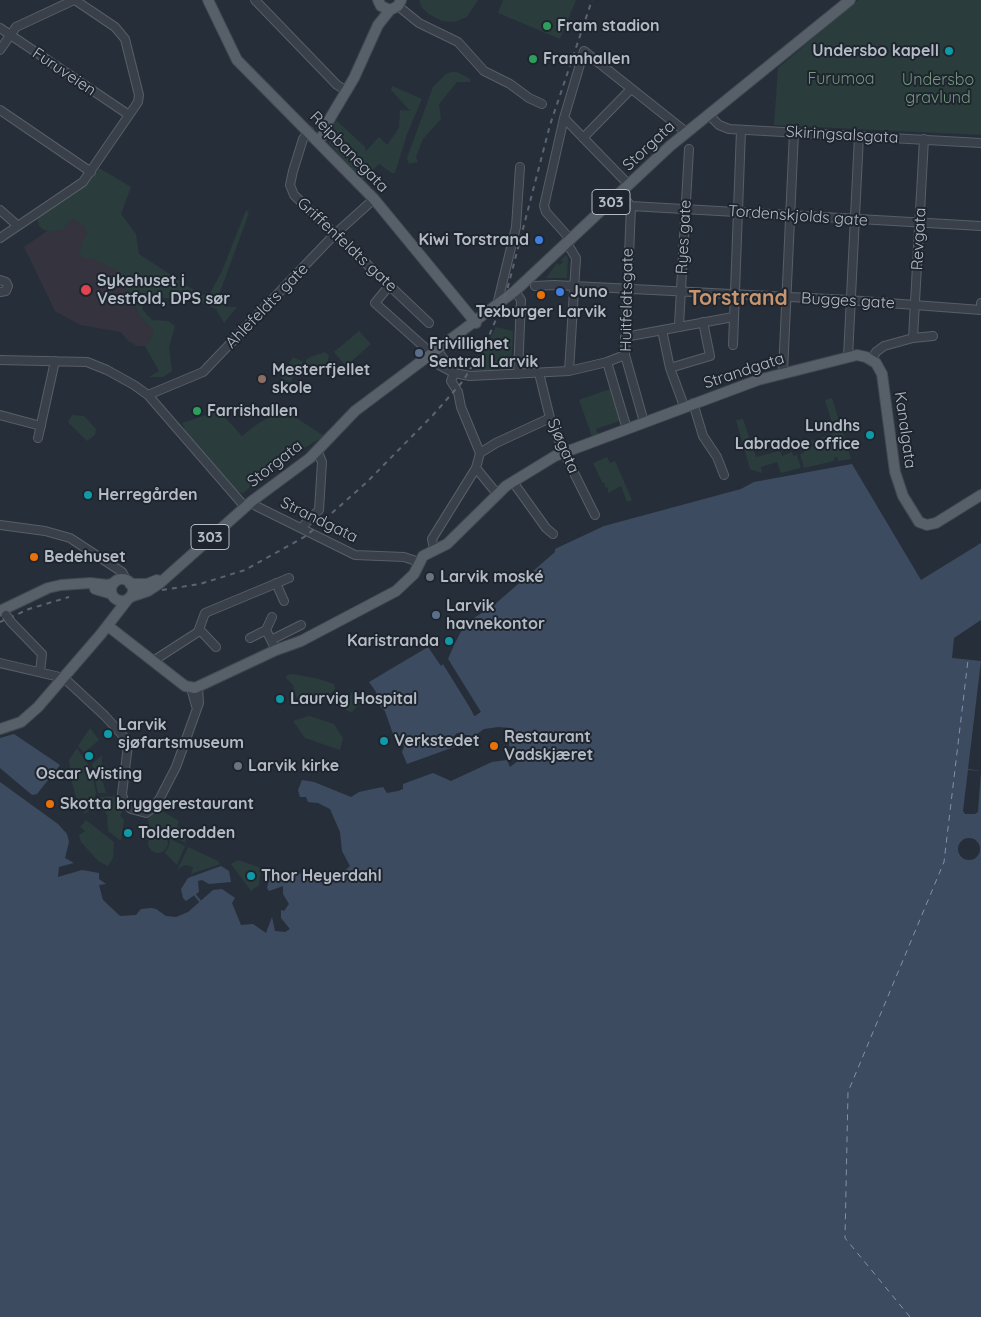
<!DOCTYPE html>
<html>
<head>
<meta charset="utf-8">
<style>
  body { margin:0 }
  canvas { display:block; background:#262e39 }
</style>
</head>
<body>
<canvas width="981" height="1317"></canvas>
<script>
const ctx = document.querySelector('canvas').getContext('2d');
ctx.lineJoin = 'round';
function fillPath(path, color) {
  ctx.fillStyle = color;
  ctx.fill(path, 'evenodd');
}
function poly(rows) {
  const path = new Path2D();
  for (const r of rows) {
    if (r.length === 3) {
      path.moveTo(r[0] + r[2], r[1]);
      path.arc(r[0], r[1], r[2], 0, 2 * Math.PI);
      continue;
    }
    path.moveTo(r[0], r[1]);
    for (let i = 2; i < r.length; i += 2) path.lineTo(r[i], r[i + 1]);
  }
  return path;
}
function stroke(path, color, width, dash) {
  ctx.strokeStyle = color;
  ctx.lineWidth = width;
  ctx.lineCap = dash ? 'butt' : 'round';
  ctx.setLineDash(dash || []);
  ctx.stroke(path);
}
function drawText(font, color, halo, rows, align = 'center') {
  ctx.font = font + ' Quicksand,sans-serif';
  ctx.lineWidth = 4;
  ctx.setLineDash([]);
  ctx.textBaseline = 'middle';
  ctx.strokeStyle = halo;
  ctx.fillStyle = color;
  for (const [text, x, y, turn = 0] of rows) {
    ctx.save();
    ctx.translate(x, y);
    ctx.rotate((+turn || 0) * Math.PI / 180);
    ctx.textAlign = isNaN(turn) ? turn : align;
    if (halo) ctx.strokeText(text, 0, 0);
    ctx.fillText(text, 0, 0);
    ctx.restore();
  }
}
fillPath(poly([
  [76,211,116,270,140,316,153,330,152,337,145,346,137,346,128,341,121,332,80,325,55,311,24,247]
]), '#35333e');
fillPath(poly([
  [419,0,478,0,467,17,454,22,442,21,429,14,422,8],
  [503,0,576,0,560,39,498,13],
  [858,0,981,0,981,135,774,125,778,68],
  [452,72,457,72,469,78,471,82,457,82,439,104,441,119,423,139,416,157,418,162,409,164,407,158,433,87,446,74],
  [392,86,422,99,407,134,395,173,392,173,379,164,362,180,329,143,331,132,336,120,365,147,366,151,379,137,387,145,399,128,400,110,410,111,391,90],
  [99,168,131,187,121,214,136,234,139,254,200,294,209,295,222,271,246,210,249,213,217,300,226,307,237,307,224,323,216,309,198,301,144,296,142,309,152,320,168,321,175,326,169,347,172,371,163,377,149,377,159,371,145,346,152,337,153,330,140,316,116,270,94,259,84,258,79,253,87,233,84,226,79,221,72,219,63,229,53,232,44,230,39,226,37,218,76,193],
  [566,255,568,258,567,278,546,278,557,263,559,265,563,262,561,260],
  [496,327,513,331,511,367,472,372],
  [359,331,371,344,346,366,334,352],
  [325,352,329,355,327,365,307,372,304,364,308,358],
  [293,357,303,362,290,382,281,378],
  [613,388,622,420,596,429,599,437,593,439,579,400],
  [832,398,851,459,838,461,837,457,834,458,834,461,804,468,800,454,804,453,803,449,813,446,811,441,835,433,825,400],
  [286,407,292,415,324,436,278,464,243,493,238,492,185,431,182,423,222,410,225,413,223,415,242,436,256,425],
  [72,415,84,416,96,429,95,435,87,441,68,422],
  [743,419,756,457,780,451,782,456,792,452,793,456,797,455,801,468,781,473,777,462,761,467,762,473,750,469,736,420],
  [607,457,610,463,615,461,632,500,627,502,621,486,608,493,608,488,605,487,605,484,602,482,593,463],
  [293,674,319,679,334,684,335,689,327,697,321,700,317,697,298,699,295,695,293,685,286,678,287,675],
  [354,690,371,703,363,699,352,712,348,711,345,709,347,698],
  [309,716,334,724,343,738,340,750,305,738,293,721],
  [90,728,99,740,84,753,78,746],
  [77,748,90,767,96,793,93,805,85,814,77,800,72,783,69,760],
  [102,755,101,776,106,793,98,793,92,764],
  [120,796,124,808,120,816,124,820,121,841,108,831,107,815,100,797],
  [157,808,179,821,177,826,183,829,186,843,149,826,148,816],
  [86,820,114,842,113,858,108,866,98,861,81,842,79,835,85,831,80,827],
  [158,843,10],
  [170,839,185,846,177,865,165,853,169,846],
  [188,847,218,861,220,864,191,874,193,867,186,865,182,866,177,871],
  [238,860,261,868,259,885,251,891,231,864]
]), '#2a3c3c');
fillPath(poly([
  [852,464,921,580,981,543,981,620,954,638,952,658,981,661,968,769,981,771,981,1317,0,1317,0,782,58,824,67,834,69,842,65,858,74,863,59,867,58,877,82,870,99,873,99,879,106,884,99,885,103,900,120,916,136,915,141,909,151,908,156,909,166,916,176,917,188,912,213,890,222,889,235,898,232,903,241,925,253,924,266,933,272,917,275,931,285,932,290,929,281,918,281,910,284,911,289,904,283,894,283,886,269,891,267,888,271,872,291,876,292,872,335,880,350,866,342,851,340,832,330,809,318,803,308,802,306,797,300,797,298,790,302,780,314,782,351,797,359,792,373,789,383,787,387,793,398,791,403,789,403,784,433,773,451,781,492,762,507,760,510,767,518,761,515,758,516,749,509,746,510,728,498,727,484,729,473,737,457,733,453,737,456,743,458,739,454,747,407,764,402,752,404,747,402,736,394,737,385,711,380,706,376,692,369,682,428,647,441,666,443,664,475,716,480,712,448,659,455,643,465,624,494,605,555,552,555,549,604,526,741,489,754,482],
  [14,734,60,765,37,794,32,795,0,768,0,738],
  [221,866,229,871,231,882,209,884,202,880,198,881,199,892,186,901,183,898,181,889,188,878]
]), '#3d4b60');
fillPath(poly([
  [448,659,481,712,474,716,468,702,443,664,445,663,475,712,477,711,447,661],
  [968,770,981,771,978,812,975,814,965,814,963,811],
  [969,849,11]
]), '#262e39');
stroke(poly([
  [195,895,200,901]
]), '#3d4b60', 2);
stroke(poly([
  [910,1317,845,1238,848,1092,944,862,968,660]
]), '#8091aa', 1, [6, 5]);
const minor = poly([
  [255,0,337,85,347,91],
  [398,6,419,23,458,42,484,71,510,84,529,98,542,104],
  [0,28,129,115],
  [0,50,16,27,74,0],
  [0,110,91,172],
  [709,115,719,125,729,129,981,143],
  [564,118,629,185],
  [309,131,303,139,293,171,290,185,294,195,429,323],
  [583,138,631,89],
  [620,194,631,206,981,226],
  [631,206,625,355,644,422],
  [0,210,17,225],
  [0,238,83,182,138,102,139,95,125,39,115,27,75,0],
  [571,240,546,212,544,206,564,118,584,51,686,132],
  [567,243,576,258,569,371],
  [0,280,6,282,8,286,6,291,0,292],
  [389,286,375,303,432,354],
  [535,286,554,285,849,300,981,310,981,303],
  [515,291,521,300,518,374],
  [497,305,516,227,520,167],
  [679,325,689,149],
  [662,330,670,368,684,406],
  [625,337,733,317],
  [913,338,924,139],
  [733,345,741,130],
  [848,357,859,136],
  [872,359,876,352,884,346,913,338,933,336],
  [0,360,87,362,107,370,134,385,148,395,245,507],
  [607,362,627,429],
  [670,368,710,356,703,322],
  [783,372,794,132],
  [539,373,550,418,563,451,595,515],
  [148,395,203,372,334,235,374,199],
  [693,403,703,436,717,457,724,475],
  [0,415,41,426],
  [38,438,55,361],
  [480,453,461,407,458,392,451,381,454,373,439,365,434,359,434,353,440,354,454,373,470,376,569,371,607,362,625,355],
  [476,468,498,495],
  [513,482,546,528,553,534],
  [252,501,256,506,355,555,404,557,419,562],
  [0,525,45,531,70,538,122,572,127,581],
  [301,528,319,510,322,462,317,450],
  [434,549,432,539,476,468,480,453,496,443,550,418],
  [276,583,284,601],
  [11,622,42,654,40,672],
  [200,630,216,647],
  [266,630,272,617],
  [250,638,266,630,276,650],
  [271,640,301,625],
  [153,661,198,632,205,613,289,578],
  [0,663,64,678,105,716,124,737,128,745,122,794,124,801,131,809,146,813,153,808,160,798,176,767,199,703,198,686],
  [191,688,196,706]
]);
const major = poly([
  [208,0,237,60,374,199,476,323],
  [378,0,381,6,390,10,398,6,401,0],
  [318,141,324,134,329,120,354,78,378,25,390,10],
  [122,590,11],
  [130,584,147,584,157,580],
  [95,589,112,594],
  [130,597,148,591,160,583,252,501,310,458,355,411,515,291,670,146,850,0],
  [0,611,48,588,61,585,90,583,108,585,114,583],
  [108,626,185,686,195,688,276,650,301,641,396,591,414,574,423,556,447,544,506,486,555,456,758,380,857,355,866,357,876,363,882,374,895,472,903,496,919,522,927,525,936,523,981,495],
  [0,729,21,722,38,707,101,634,128,599]
]);
stroke(minor, '#575e67', 10);
stroke(major, '#424952', 12);
stroke(minor, '#394049', 8);
stroke(major, '#575f69', 10);
stroke(poly([
  [162,590,200,584,245,570,306,536,367,482,433,415,463,381,486,343,505,298,550,125,592,0],
  [0,622,29,609,69,597]
]), '#5b6470', 2, [5, 5]);
const minorBridge = poly([
  [6,615,11,622]
]);
stroke(minorBridge, '#575e67', 10, []);
stroke(minorBridge, '#394049', 8);
for (const [x, y, r, color] of [
  [547,26,5,"#2e9e5b"],
  [949,51,5,"#0f9aa8"],
  [533,59,5,"#2e9e5b"],
  [539,240,5,"#3f7fe0"],
  [86,290,6,"#e0444e"],
  [560,292,5,"#3f7fe0"],
  [541,295,5,"#e8710a"],
  [419,353,5,"#5c6f8a"],
  [262,379,5,"#8d6e63"],
  [197,411,5,"#2e9e5b"],
  [870,435,5,"#0f9aa8"],
  [88,495,5,"#0f9aa8"],
  [34,557,5,"#e8710a"],
  [430,577,5,"#6b7280"],
  [436,615,5,"#5c6f8a"],
  [449,641,5,"#0f9aa8"],
  [280,699,5,"#0f9aa8"],
  [108,734,5,"#0f9aa8"],
  [384,741,5,"#0f9aa8"],
  [494,746,5,"#e8710a"],
  [89,756,5,"#0f9aa8"],
  [238,766,5,"#6b7280"],
  [50,804,5,"#e8710a"],
  [128,833,5,"#0f9aa8"],
  [251,876,5,"#0f9aa8"]
]) {
  const dot = new Path2D();
  dot.arc(x, y, r, 0, 2 * Math.PI);
  ctx.fillStyle = color;
  ctx.fill(dot);
  stroke(dot, '#1e252e', 2);
}
for (const [x, y, w] of [
  [611,202,38],
  [210,537,38]
]) {
  const box = new Path2D();
  box.roundRect(x - w / 2, y - 12.5, w, 25, 4);
  ctx.fillStyle = '#1e252e';
  ctx.fill(box);
  stroke(box, '#b4bbc5', 1);
}
drawText('bold 15px', '#b4bbc5', null, [
  ["303",611,202],
  ["303",210,537]
]);
drawText('bold 16px', '#b4bbc5', '#1e252e', [
  ["Fram stadion",557,26],
  ["Undersbo kapell",939,51,"right"],
  ["Framhallen",543,59],
  ["Kiwi Torstrand",529,240,"right"],
  ["Sykehuset i",97,281],
  ["Vestfold, DPS sør",97,299],
  ["Juno",570,292],
  ["Texburger Larvik",541,312,"center"],
  ["Frivillighet",429,344],
  ["Sentral Larvik",429,362],
  ["Mesterfjellet",272,370],
  ["skole",272,388],
  ["Farrishallen",207,411],
  ["Lundhs",860,426,"right"],
  ["Labradoe office",860,444,"right"],
  ["Herregården",98,495],
  ["Bedehuset",44,557],
  ["Larvik moské",440,577],
  ["Larvik",446,606],
  ["havnekontor",446,624],
  ["Karistranda",439,641,"right"],
  ["Laurvig Hospital",290,699],
  ["Larvik",118,725],
  ["sjøfartsmuseum",118,743],
  ["Restaurant",504,737],
  ["Vadskjæret",504,755],
  ["Verkstedet",394,741],
  ["Larvik kirke",248,766],
  ["Oscar Wisting",89,774,"center"],
  ["Skotta bryggerestaurant",60,804],
  ["Tolderodden",138,833],
  ["Thor Heyerdahl",261,876]
], 'left');
drawText('16px', '#b4bbc5', '#1e252e', [
  ["Furuveien",64,72,34],
  ["Skiringsalsgata",842,135,3],
  ["Storgata",649,146,-43],
  ["Reipbanegata",349,152,46],
  ["Tordenskjolds gate",798,216,4],
  ["Ryes gate",684,237,-87],
  ["Revgata",919,239,-87],
  ["Griffenfeldts gate",347,245,43],
  ["Huitfeldtsgate",627,300,-89],
  ["Bugges gate",848,301,3],
  ["Ahlefeldts gate",267,306,-46],
  ["Strandgata",744,371,-18],
  ["Kanalgata",905,430,82],
  ["Sjøgata",563,446,67],
  ["Storgata",275,464,-38],
  ["Strandgata",319,520,26]
]);
drawText('16px', '#75987e', '#1e252e', [
  ["Furumoa",841,79],
  ["Undersbo",938,80],
  ["gravlund",938,98]
]);
drawText('bold 21px', '#c7956e', '#1e252e', [
  ["Torstrand",738,299]
]);
</script>
</body>
</html>
